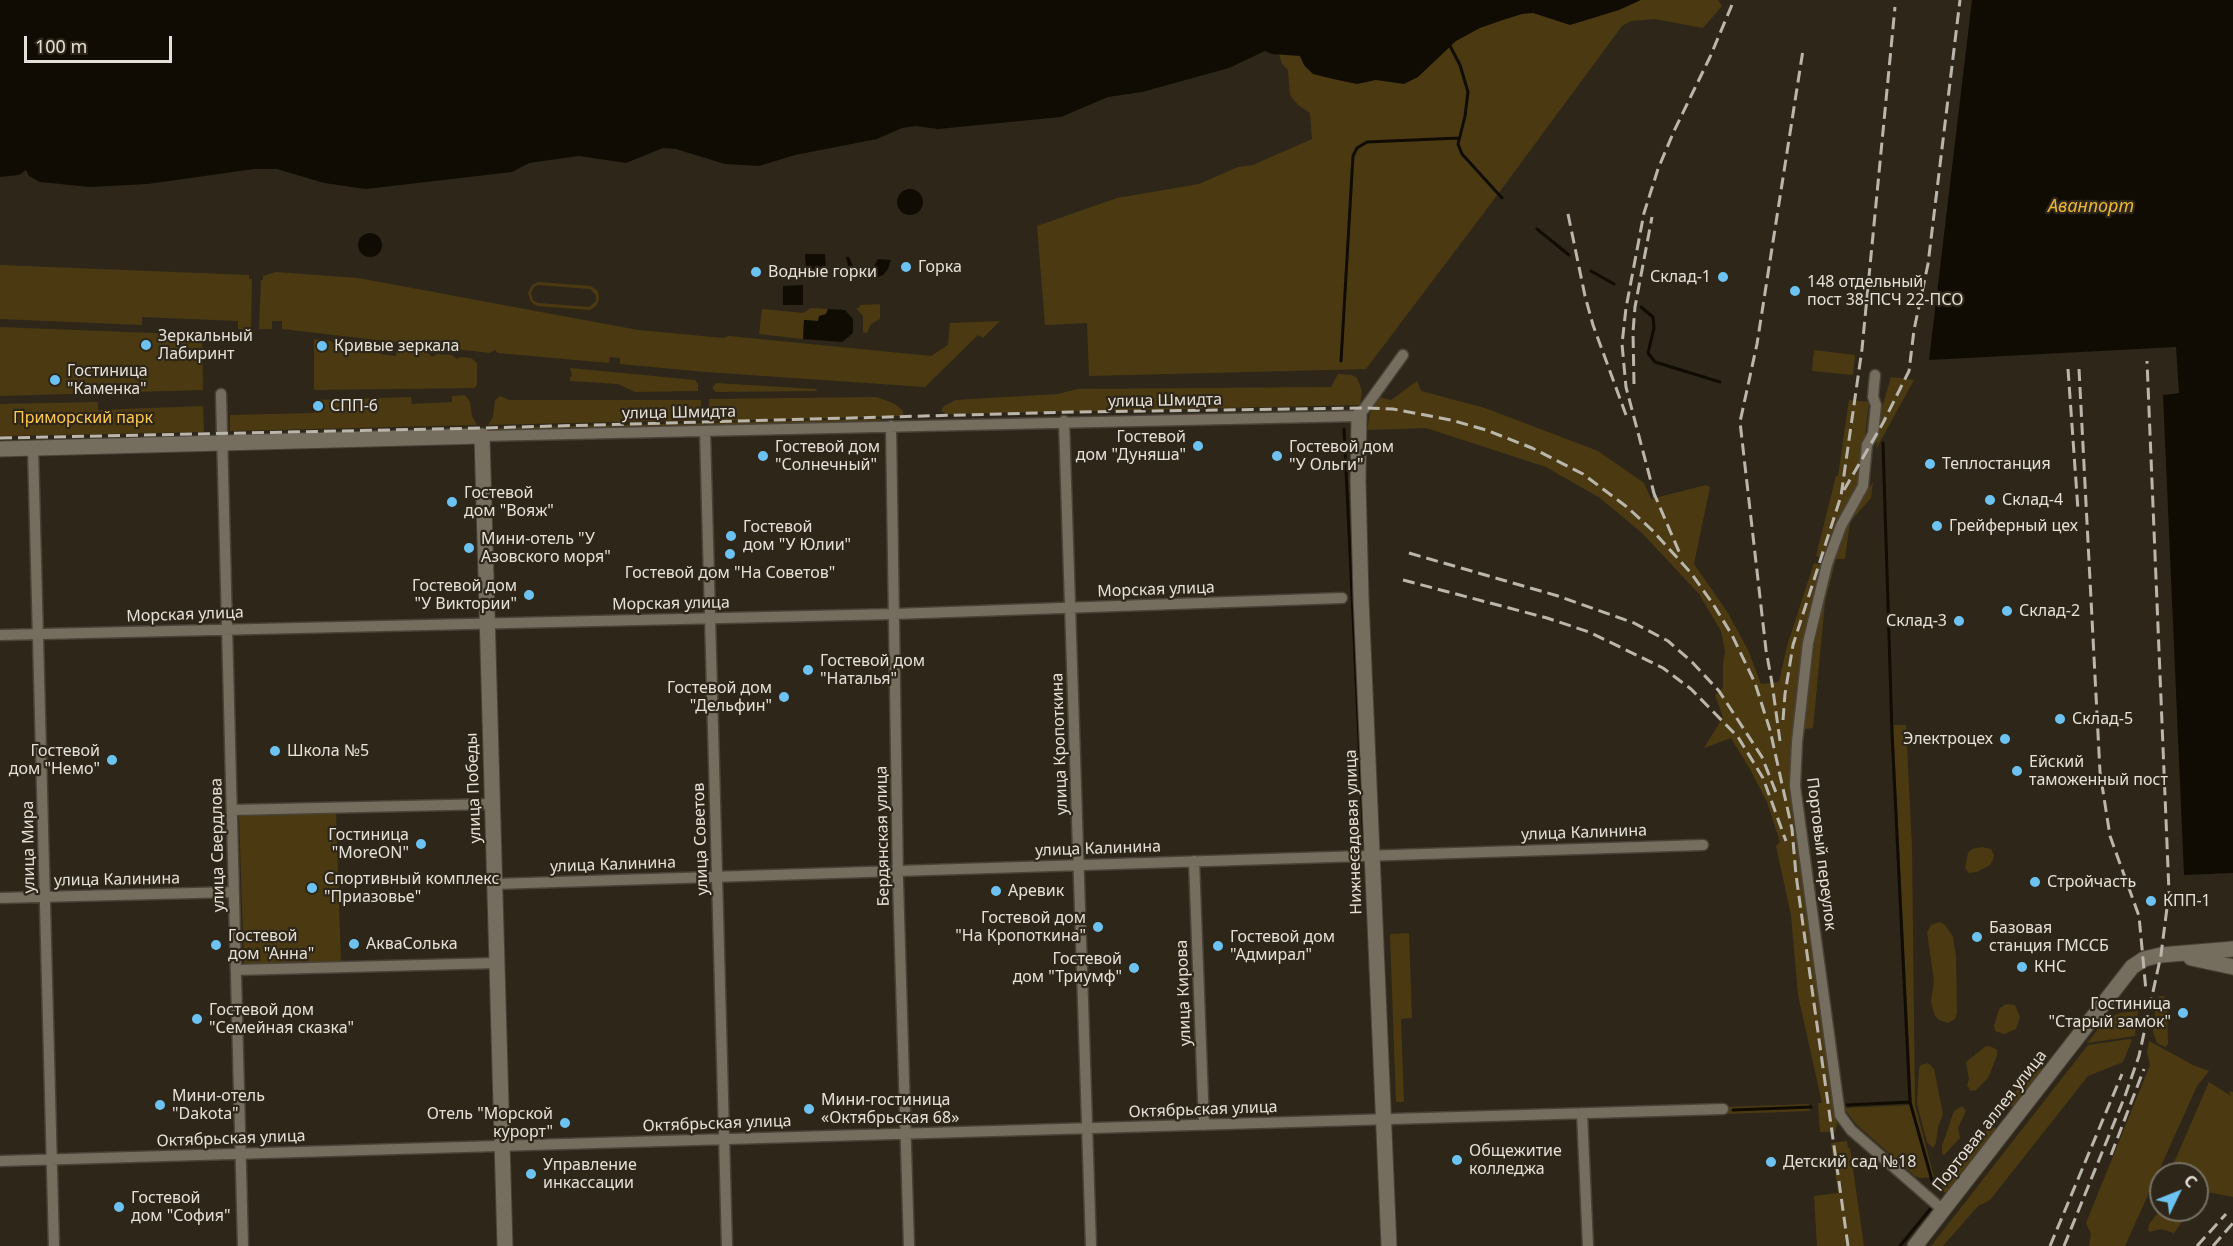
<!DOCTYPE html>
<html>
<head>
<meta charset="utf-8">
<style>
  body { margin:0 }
  #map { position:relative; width:2233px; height:1246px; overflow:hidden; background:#2e2719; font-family:"Noto Sans",sans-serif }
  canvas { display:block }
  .north { position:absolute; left:2149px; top:1162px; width:60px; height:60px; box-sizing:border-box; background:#2e2719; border:2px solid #777165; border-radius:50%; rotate:47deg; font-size:16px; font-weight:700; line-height:24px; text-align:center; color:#e5e0d8 }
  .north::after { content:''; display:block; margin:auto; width:21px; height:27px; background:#6cc3f2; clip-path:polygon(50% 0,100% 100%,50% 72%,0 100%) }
  .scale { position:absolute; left:24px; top:36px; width:148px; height:27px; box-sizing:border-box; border:3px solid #e5e0d8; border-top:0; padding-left:8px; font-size:18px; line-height:21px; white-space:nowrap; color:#e5e0d8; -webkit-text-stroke:4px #2e2719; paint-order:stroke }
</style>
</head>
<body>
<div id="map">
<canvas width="2233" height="1246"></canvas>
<div class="north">С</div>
<div class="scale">100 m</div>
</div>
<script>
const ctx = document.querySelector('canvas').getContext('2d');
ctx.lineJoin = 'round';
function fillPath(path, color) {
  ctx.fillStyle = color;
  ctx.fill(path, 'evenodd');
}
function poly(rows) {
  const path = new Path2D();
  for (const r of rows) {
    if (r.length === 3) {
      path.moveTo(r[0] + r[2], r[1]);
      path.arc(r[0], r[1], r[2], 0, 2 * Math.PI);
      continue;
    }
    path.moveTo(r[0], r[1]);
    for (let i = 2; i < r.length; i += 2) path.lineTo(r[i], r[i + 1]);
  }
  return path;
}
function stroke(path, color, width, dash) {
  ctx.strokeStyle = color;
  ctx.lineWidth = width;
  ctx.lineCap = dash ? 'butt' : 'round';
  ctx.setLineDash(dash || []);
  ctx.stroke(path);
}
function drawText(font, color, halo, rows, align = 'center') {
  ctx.font = font + ' "Noto Sans",sans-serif';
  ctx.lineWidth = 4.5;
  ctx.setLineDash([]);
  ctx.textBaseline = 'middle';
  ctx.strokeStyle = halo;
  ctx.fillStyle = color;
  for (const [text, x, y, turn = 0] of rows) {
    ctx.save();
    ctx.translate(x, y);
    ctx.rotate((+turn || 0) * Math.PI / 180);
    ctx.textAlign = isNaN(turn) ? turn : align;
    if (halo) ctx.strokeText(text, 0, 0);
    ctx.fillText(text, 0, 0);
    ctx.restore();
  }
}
fillPath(poly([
  [1396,0,1718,0,1722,6,1703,28,1655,19,1631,21,1622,26,1498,194,1366,369,1089,376,1087,323,1045,325,1037,226,1117,198,1199,184,1238,167,1253,165,1312,139,1310,113,1298,105,1290,95,1288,70,1282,64,1279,54,1272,54],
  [0,265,249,275,249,279,252,279,251,329,238,329,238,321,142,317,142,325,0,319],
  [276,272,358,278,638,330,723,338,729,336,931,356,948,345,950,323,1000,321,983,338,978,335,925,387,706,372,620,364,620,358,610,357,609,363,498,353,495,350,490,353,282,329,282,321,272,321,272,329,259,329,261,280,263,280,263,276],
  [538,282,591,286,598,291,599,300,596,306,590,310,537,306,531,302,528,293,532,285],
  [538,285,590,289,596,295,596,301,589,307,538,303,533,300,531,293,534,287],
  [880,304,880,319,871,324,867,333,863,332,863,316,856,308,859,308,860,305],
  [811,308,828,309,826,314,819,321,804,320,803,339,759,334,762,309,803,313],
  [0,327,202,335,203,390,0,396],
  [314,339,331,341,335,345,339,342,370,345,374,349,381,346,380,354,396,356,397,348,427,352,432,357,437,354,452,355,457,359,461,357,471,358,477,363,477,385,474,388,314,390],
  [1814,350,1855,355,1853,375,1812,371],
  [570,368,695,380,698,384,698,391,635,392,618,384,570,381,570,377,572,376],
  [1338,374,1352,375,1357,378,1362,391,1360,405,947,414,941,411,944,406,956,400,1058,394,1077,389,1331,387],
  [1891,377,1914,380,1876,449,1881,411],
  [1417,381,1421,391,1485,408,1598,451,1644,483,1651,499,1706,485,1710,487,1694,564,1728,613,1748,650,1761,684,1779,682,1787,646,1814,563,1822,565,1793,798,1837,1125,1835,1132,1820,1132,1818,1103,1822,1103,1798,995,1791,915,1776,846,1780,842,1767,802,1751,771,1731,738,1704,748,1723,717,1715,695,1723,688,1723,664,1725,651,1721,631,1699,594,1642,533,1600,498,1546,467,1426,428,1367,430,1370,413,1379,397,1391,400],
  [716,383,816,389,817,391,716,392,712,388],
  [465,395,470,402,472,416,477,425,230,431,230,415,314,413,314,400,411,397,412,404,452,402,452,396],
  [500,396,509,400,701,400,701,420,488,425,493,417,495,400],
  [877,397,895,404,902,410,904,416,709,421,709,399],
  [1849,400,1869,402,1860,481,1837,520,1824,558,1816,556,1836,476,1838,476],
  [98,402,98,410,203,406,204,432,0,436,0,404],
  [881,419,879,422,707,425,707,423],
  [704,423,704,425,245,437,230,437,229,434],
  [1873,482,1871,498,1850,522,1845,559,1836,559,1825,602,1813,728,1804,729,1815,639,1830,569,1849,520],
  [1893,725,1906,725,1912,847,1915,1105,1934,1177,1920,1178,1915,1176,1856,1124,1844,1108,1912,1105],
  [336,811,341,964,244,966,239,814],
  [1982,847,1991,849,1994,855,1993,860,1990,865,1977,872,1969,873,1965,868,1968,853,1972,849],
  [1940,922,1945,925,1953,937,1956,957,1957,1013,1955,1019,1948,1023,1939,1020,1935,1016,1931,1002,1934,981,1927,932,1931,925],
  [1409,933,1412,1018,1401,1019,1404,1102,1396,1102,1390,934],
  [2159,996,2164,996,2167,1003,2168,1044,2165,1047,2157,1043,2153,1032,2156,1004],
  [2006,1004,2015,1005,2020,1017,2016,1029,2004,1034,1995,1031,1994,1026,1999,1009],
  [2138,1011,2135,1036,2087,1043,2106,1019,2120,1013],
  [2130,1039,2132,1040,2123,1062,2088,1076,1990,1200,1978,1206,1943,1246,1931,1246,2088,1045],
  [2149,1041,2193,1065,2209,1071,2197,1086,2125,1246,2089,1246,2091,1234,2086,1223,2150,1065,2147,1052],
  [1986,1046,1992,1047,1997,1050,1997,1056,1988,1078,1976,1090,1971,1091,1967,1086,1969,1079,1966,1062],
  [1928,1063,1934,1069,1943,1114,1938,1127,1936,1143,1933,1148,1927,1142,1917,1104,1919,1068,1921,1065],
  [2036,1065,2042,1070,2013,1108,2007,1103],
  [2209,1082,2231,1096,2229,1091,2233,1092,2233,1197,2197,1190,2197,1174,2169,1174],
  [1809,1104,1810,1111,1727,1114,1727,1107],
  [1962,1106,1966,1111,1958,1128,1960,1138,1944,1155,1942,1154,1942,1146,1954,1111],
  [1990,1125,1996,1129,1946,1193,1940,1189],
  [1847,1141,1848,1148,1850,1148,1864,1246,1817,1246,1814,1196,1838,1193,1831,1143],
  [2161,1209,2188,1210,2189,1212,2174,1233,2161,1229,2150,1232,2148,1230,2149,1224]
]), '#4b3a11');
fillPath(poly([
  [0,0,1641,0,1619,10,1570,25,1533,13,1522,14,1503,20,1480,28,1456,41,1418,77,1404,84,1376,80,1357,84,1333,79,1313,74,1304,65,1300,56,1272,54,1265,51,1229,68,1142,92,1108,97,1061,117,938,129,916,126,902,128,877,139,795,155,759,166,725,164,676,149,663,148,626,163,579,156,529,163,512,172,366,189,324,183,277,169,254,169,148,184,90,187,40,182,29,176,26,170,19,175,0,177],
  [1972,0,2233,0,2233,873,2184,875,2163,395,2179,393,2176,347,1929,360],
  [910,202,13],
  [370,245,12],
  [805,254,825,254,826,272,806,273],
  [846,257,849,257,854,268,861,271,873,268,878,259,891,260,888,269,883,275,876,278,865,279,852,272,848,266],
  [803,285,803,305,783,305,783,286],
  [828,309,845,310,853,319,853,333,842,342,803,339,804,320,818,321,819,316,826,314]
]), '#110c03');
stroke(poly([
  [1449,44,1460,65,1468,92,1465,116,1458,144,1462,154,1502,198],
  [1537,229,1569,255],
  [1591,271,1614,284],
  [1641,307,1653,317,1654,328,1648,353,1655,362,1720,382],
  [1341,361,1353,156,1357,148,1367,142,1459,138],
  [1344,429,1364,843],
  [1883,443,1892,733,1910,1102,1933,1184],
  [1847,1105,1910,1102],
  [1733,1110,1811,1107],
  [1900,1246,1931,1208]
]), '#110c03', 3);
const street = poly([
  [1875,375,1873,397,1876,405,1873,434,1867,445,1863,486,1841,526,1827,564,1808,643,1797,742,1795,786,1840,1115,1851,1130,1943,1210],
  [221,394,243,1246],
  [1064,421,1091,1246],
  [891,426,898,882,909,1246],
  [705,431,727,1246],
  [482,436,1359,416,1403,355],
  [33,448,54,1246],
  [0,635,894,614,1342,598],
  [232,810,492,804],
  [1194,861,1204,1125],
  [495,884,1703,845],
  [0,898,234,892],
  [236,970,497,963],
  [1582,1113,1588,1246],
  [0,1161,1723,1109]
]);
const secondary = poly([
  [1359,416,1358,481,1361,598,1389,1246],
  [0,449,482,436,505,1246],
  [2191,958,2233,967],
  [1915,1246,2132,967,2144,959,2161,955,2233,949]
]);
stroke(street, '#484237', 13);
stroke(secondary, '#484237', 17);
stroke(street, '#756d5e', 10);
stroke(secondary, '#756d5e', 15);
stroke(poly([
  [1568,214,1585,296,1593,325,1626,415],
  [2068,369,2078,510],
  [2079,369,2100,772,2110,836,2139,916,2146,991],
  [1634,384,1633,332,1635,307,1652,217],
  [0,438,482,428,1072,412,1365,408,1393,409,1451,420,1486,430,1532,448,1583,474,1627,507,1652,530,1691,573,1713,604,1732,635,1755,683,1770,730,1792,829,1796,875,1848,1246],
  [1844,490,1883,423,1909,371,1914,330,1928,264,1960,0],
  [1653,491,1680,554],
  [1655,497,1626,387,1622,344,1626,308,1644,213,1658,169,1674,131,1710,57,1734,0],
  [1409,553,1558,596,1634,623,1668,641,1692,662,1719,691,1762,757,1777,795],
  [1403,580,1547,618,1589,632,1663,668,1691,689,1738,737,1763,778,1786,841],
  [1783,720,1785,694,1793,645,1841,496,1862,349,1895,7],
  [1780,741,1772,683,1766,650,1740,422,1757,344,1803,50],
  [2111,1155,2144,1069],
  [2050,1246,2122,1074],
  [2064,1246,2125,1096,2139,1056,2161,955,2169,892,2147,361],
  [2197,1246,2226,1214],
  [2213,1246,2233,1223]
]), '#bbb6ac', 3, [12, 6]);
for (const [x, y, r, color] of [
  [906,267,6,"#6cc3f2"],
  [756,272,6,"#6cc3f2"],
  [1723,277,6,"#6cc3f2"],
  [1795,291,6,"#6cc3f2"],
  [146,345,6,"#6cc3f2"],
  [322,346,6,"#6cc3f2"],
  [55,380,6,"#6cc3f2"],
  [318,406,6,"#6cc3f2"],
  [1198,446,6,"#6cc3f2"],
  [763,456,6,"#6cc3f2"],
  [1277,456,6,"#6cc3f2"],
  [1930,464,6,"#6cc3f2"],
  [1990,500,6,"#6cc3f2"],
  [452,502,6,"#6cc3f2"],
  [1937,526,6,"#6cc3f2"],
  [731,536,6,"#6cc3f2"],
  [469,548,6,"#6cc3f2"],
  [730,554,6,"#6cc3f2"],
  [529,595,6,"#6cc3f2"],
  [2007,611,6,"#6cc3f2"],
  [1959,621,6,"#6cc3f2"],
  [808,670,6,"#6cc3f2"],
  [784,697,6,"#6cc3f2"],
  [2060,719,6,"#6cc3f2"],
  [2005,739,6,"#6cc3f2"],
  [275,751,6,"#6cc3f2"],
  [112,760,6,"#6cc3f2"],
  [2017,771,6,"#6cc3f2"],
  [421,844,6,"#6cc3f2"],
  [2035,882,6,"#6cc3f2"],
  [312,888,6,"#6cc3f2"],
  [996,891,6,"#6cc3f2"],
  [2151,901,6,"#6cc3f2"],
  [1098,927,6,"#6cc3f2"],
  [1977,937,6,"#6cc3f2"],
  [354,944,6,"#6cc3f2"],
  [216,945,6,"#6cc3f2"],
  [1218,946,6,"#6cc3f2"],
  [2022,967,6,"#6cc3f2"],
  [1134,968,6,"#6cc3f2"],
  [2183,1013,6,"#6cc3f2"],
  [197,1019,6,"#6cc3f2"],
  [160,1105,6,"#6cc3f2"],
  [809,1109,6,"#6cc3f2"],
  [565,1123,6,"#6cc3f2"],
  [1457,1160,6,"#6cc3f2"],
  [1771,1162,6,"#6cc3f2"],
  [531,1174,6,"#6cc3f2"],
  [119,1207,6,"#6cc3f2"]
]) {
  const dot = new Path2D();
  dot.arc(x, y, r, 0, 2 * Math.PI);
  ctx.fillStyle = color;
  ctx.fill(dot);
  stroke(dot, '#2e2719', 2);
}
drawText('16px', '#e5e0d8', '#2e2719', [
  ["Горка",918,267],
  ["Водные горки",768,272],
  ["Склад-1",1711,277,"right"],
  ["148 отдельный",1807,282],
  ["пост 38-ПСЧ 22-ПСО",1807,300],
  ["Зеркальный",158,336],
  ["Лабиринт",158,354],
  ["Кривые зеркала",334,346],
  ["Гостиница",67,371],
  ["\"Каменка\"",67,389],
  ["СПП-6",330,406],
  ["Гостевой",1186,437,"right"],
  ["дом \"Дуняша\"",1186,455,"right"],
  ["Гостевой дом",775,447],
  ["\"Солнечный\"",775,465],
  ["Гостевой дом",1289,447],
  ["\"У Ольги\"",1289,465],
  ["Теплостанция",1942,464],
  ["Гостевой",464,493],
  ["дом \"Вояж\"",464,511],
  ["Склад-4",2002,500],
  ["Грейферный цех",1949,526],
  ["Гостевой",743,527],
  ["дом \"У Юлии\"",743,545],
  ["Мини-отель \"У",481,539],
  ["Азовского моря\"",481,557],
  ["Гостевой дом \"На Советов\"",730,573,"center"],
  ["Гостевой дом",517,586,"right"],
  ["\"У Виктории\"",517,604,"right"],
  ["Склад-2",2019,611],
  ["Склад-3",1947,621,"right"],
  ["Гостевой дом",820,661],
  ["\"Наталья\"",820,679],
  ["Гостевой дом",772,688,"right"],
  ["\"Дельфин\"",772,706,"right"],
  ["Склад-5",2072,719],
  ["Электроцех",1993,739,"right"],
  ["Гостевой",100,751,"right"],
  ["дом \"Немо\"",100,769,"right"],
  ["Школа №5",287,751],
  ["Ейский",2029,762],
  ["таможенный пост",2029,780],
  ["Гостиница",409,835,"right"],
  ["\"MoreON\"",409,853,"right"],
  ["Спортивный комплекс",324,879],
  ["\"Приазовье\"",324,897],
  ["Стройчасть",2047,882],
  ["Аревик",1008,891],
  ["КПП-1",2163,901],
  ["Гостевой дом",1086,918,"right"],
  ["\"На Кропоткина\"",1086,936,"right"],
  ["Базовая",1989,928],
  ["станция ГМССБ",1989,946],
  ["Гостевой",228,936],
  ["дом \"Анна\"",228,954],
  ["Гостевой дом",1230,937],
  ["\"Адмирал\"",1230,955],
  ["АкваСолька",366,944],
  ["Гостевой",1122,959,"right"],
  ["дом \"Триумф\"",1122,977,"right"],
  ["КНС",2034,967],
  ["Гостиница",2171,1004,"right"],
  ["\"Старый замок\"",2171,1022,"right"],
  ["Гостевой дом",209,1010],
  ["\"Семейная сказка\"",209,1028],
  ["Мини-отель",172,1096],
  ["\"Dakota\"",172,1114],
  ["Мини-гостиница",821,1100],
  ["«Октябрьская 68»",821,1118],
  ["Отель \"Морской",553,1114,"right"],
  ["курорт\"",553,1132,"right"],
  ["Общежитие",1469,1151],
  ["колледжа",1469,1169],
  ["Детский сад №18",1783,1162],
  ["Управление",543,1165],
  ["инкассации",543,1183],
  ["Гостевой",131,1198],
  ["дом \"София\"",131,1216]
], 'left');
drawText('16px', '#e5e0d8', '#2e2719', [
  ["улица Шмидта",1165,401,-1],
  ["улица Шмидта",679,413,-1],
  ["Морская улица",1156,590,-2],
  ["Морская улица",671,604,-1],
  ["Морская улица",185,615,-2],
  ["улица Кропоткина",1060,744,-92],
  ["улица Победы",474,788,-92],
  ["Нижнесадовая улица",1354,832,-92],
  ["улица Калинина",1584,833,-2],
  ["Бердянская улица",883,836,-91],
  ["улица Советов",701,839,-92],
  ["улица Свердлова",218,845,-91],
  ["улица Мира",29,847,-91],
  ["улица Калинина",1098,849,-2],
  ["Портовый переулок",1821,854,83],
  ["улица Калинина",613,865,-2],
  ["улица Калинина",117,880,-1],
  ["улица Кирова",1184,993,-92],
  ["Октябрьская улица",1203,1110,-2],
  ["Портовая аллея улица",1990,1121,-52],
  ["Октябрьская улица",717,1124,-2],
  ["Октябрьская улица",231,1139,-2]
]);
drawText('16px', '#ffc94e', '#2e2719', [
  ["Приморский парк",83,418]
]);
drawText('italic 18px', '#ebb636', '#2e2719', [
  ["Аванпорт",2091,207]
]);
</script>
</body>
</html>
